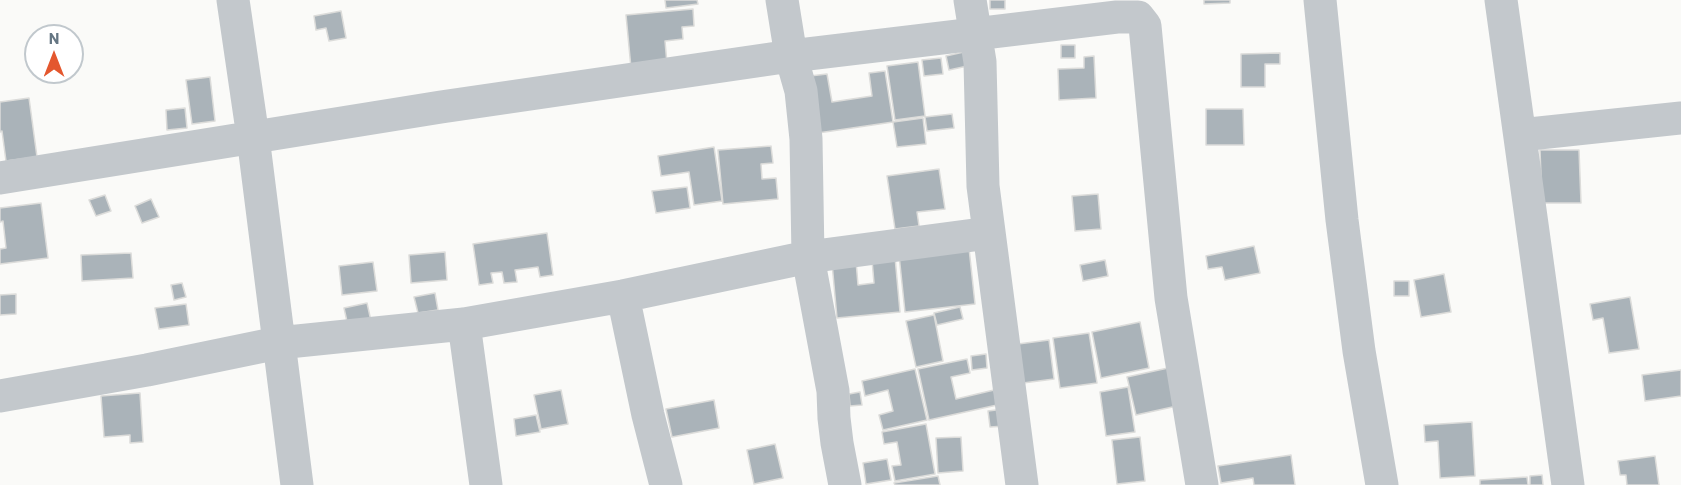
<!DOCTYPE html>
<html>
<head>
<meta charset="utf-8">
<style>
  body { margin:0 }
  #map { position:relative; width:1681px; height:485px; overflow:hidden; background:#fafaf8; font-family:Barlow,sans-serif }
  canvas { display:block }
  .north { position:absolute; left:24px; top:24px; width:60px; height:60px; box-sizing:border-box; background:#fff; border:2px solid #c1c8cd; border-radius:50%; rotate:0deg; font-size:16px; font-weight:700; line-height:24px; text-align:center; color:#657683 }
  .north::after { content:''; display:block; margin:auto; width:21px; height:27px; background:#e4572e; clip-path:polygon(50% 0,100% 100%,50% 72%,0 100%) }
</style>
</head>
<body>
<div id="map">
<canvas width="1681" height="485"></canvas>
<div class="north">N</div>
</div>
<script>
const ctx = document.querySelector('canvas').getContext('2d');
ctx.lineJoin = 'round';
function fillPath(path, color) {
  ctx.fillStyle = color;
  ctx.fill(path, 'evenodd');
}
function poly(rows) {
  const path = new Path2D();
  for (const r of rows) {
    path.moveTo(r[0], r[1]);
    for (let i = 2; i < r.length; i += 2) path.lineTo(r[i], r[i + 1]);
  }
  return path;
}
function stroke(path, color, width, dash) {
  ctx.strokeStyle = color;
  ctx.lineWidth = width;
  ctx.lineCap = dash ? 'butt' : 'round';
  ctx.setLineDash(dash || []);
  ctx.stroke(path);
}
const building = poly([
  [665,0,697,0,698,4,666,8,665,0],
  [990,0,1005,0,1005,9,990,9,990,0],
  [1204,0,1230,0,1230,3,1204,4,1204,0],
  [693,9,694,26,682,27,683,39,665,41,667,64,631,68,626,15,693,9],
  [341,11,346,38,329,41,326,28,316,30,314,16,341,11],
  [1061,45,1075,45,1075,58,1061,58,1061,45],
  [968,51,972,65,949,70,946,56,968,51],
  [1280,53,1280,64,1265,64,1265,87,1241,87,1241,54,1280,53],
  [1094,56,1096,98,1059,100,1058,69,1084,68,1084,57,1094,56],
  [941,58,943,74,924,76,922,60,941,58],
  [918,62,925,116,895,120,887,66,918,62],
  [885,71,893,122,818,133,810,76,827,74,832,102,872,96,869,73,885,71],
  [210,77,215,121,192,124,186,80,210,77],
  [29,98,37,157,6,161,2,131,0,132,0,102,29,98],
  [185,108,187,128,167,130,166,110,185,108],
  [1206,109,1243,109,1244,145,1206,145,1206,109],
  [952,114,954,128,927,131,925,117,952,114],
  [923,118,926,144,897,147,893,122,923,118],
  [771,146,773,163,761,164,762,179,776,178,778,199,723,204,718,150,771,146],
  [714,147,722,201,694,205,689,172,661,176,658,156,714,147],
  [1540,150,1579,150,1581,203,1542,203,1540,150],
  [939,169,945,209,917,212,919,226,895,229,887,176,939,169],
  [687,187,690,208,656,213,652,191,687,187],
  [1098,194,1101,229,1075,231,1072,196,1098,194],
  [105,195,111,211,96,216,89,200,105,195],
  [151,199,159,217,142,223,135,206,151,199],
  [41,203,48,258,0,264,0,249,6,248,3,221,0,222,0,208,41,203],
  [547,233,553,275,540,277,538,267,515,270,517,282,504,283,502,272,491,273,493,283,479,285,473,244,547,233],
  [1254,246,1260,273,1225,280,1222,267,1208,269,1206,256,1254,246],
  [969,248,975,304,905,312,899,255,969,248],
  [445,252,447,280,411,283,409,255,445,252],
  [131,253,133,278,82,281,81,255,131,253],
  [895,257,900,312,837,318,832,263,856,261,858,285,874,283,872,260,895,257],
  [1105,260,1108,276,1083,281,1080,265,1105,260],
  [373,262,377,291,342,295,339,266,373,262],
  [1444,274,1451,312,1421,317,1414,280,1444,274],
  [1394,281,1409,281,1409,296,1394,296,1394,281],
  [182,283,186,297,174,300,171,285,182,283],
  [435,293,438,310,418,313,414,297,435,293],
  [16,294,16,314,0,315,0,295,16,294],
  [1630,297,1639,349,1609,353,1603,318,1593,320,1590,304,1630,297],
  [367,303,371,321,348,326,344,308,367,303],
  [186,304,189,325,159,329,155,308,186,304],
  [960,307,963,319,937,325,934,313,960,307],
  [934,315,943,361,916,367,906,321,934,315],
  [1140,322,1149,368,1101,378,1092,332,1140,322],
  [1089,333,1097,383,1060,388,1053,338,1089,333],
  [1049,340,1054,379,1023,383,1018,344,1049,340],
  [986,354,987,368,972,370,971,356,986,354],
  [967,359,970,373,951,377,956,399,994,390,997,405,929,420,918,369,967,359],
  [1168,368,1177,406,1136,415,1127,377,1168,368],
  [915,369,927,420,883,430,879,415,893,411,888,390,865,396,862,381,915,369],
  [1681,370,1681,396,1645,401,1642,375,1681,370],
  [1128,387,1135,432,1106,436,1100,392,1128,387],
  [561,390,568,424,541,429,534,395,561,390],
  [860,392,862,405,850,406,849,394,860,392],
  [140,393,143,442,130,443,130,435,104,437,101,396,140,393],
  [714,400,719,428,672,437,666,409,714,400],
  [1004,409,1005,426,990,427,988,411,1004,409],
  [536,415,540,432,516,436,514,419,536,415],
  [1472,422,1475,476,1440,478,1438,441,1425,442,1424,425,1472,422],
  [926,424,935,474,895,481,892,466,901,465,897,442,884,444,882,432,926,424],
  [961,437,963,471,938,473,936,438,961,437],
  [1140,437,1145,481,1117,484,1112,440,1140,437],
  [775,444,783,478,754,484,747,450,775,444],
  [1291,455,1295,485,1254,485,1253,478,1221,483,1218,466,1291,455],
  [1655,456,1659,485,1627,485,1626,475,1620,475,1618,461,1655,456],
  [887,459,891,480,866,484,863,463,887,459],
  [1542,475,1543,485,1530,485,1530,476,1542,475],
  [938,476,940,485,895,485,894,483,938,476],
  [1527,477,1528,485,1480,485,1480,480,1527,477]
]);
fillPath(building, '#aab3b9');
stroke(building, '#dcdcda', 1.5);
stroke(poly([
  [233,0,253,137,297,485],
  [782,0,791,56,801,91,806,139,808,257,833,391,834,418,837,443,845,485],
  [970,0,980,62,983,186,1022,485],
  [1320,0,1342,220,1359,351,1382,485],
  [1501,0,1568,485],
  [1520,135,1681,118],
  [0,178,441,107,791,56,1117,17,1138,17,1145,26,1171,298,1202,485],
  [623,296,648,415,666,485],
  [464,324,486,485],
  [0,396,147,370,278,343,464,324,623,296,808,257,989,233]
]), '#c3c8cc', 33);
</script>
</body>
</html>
